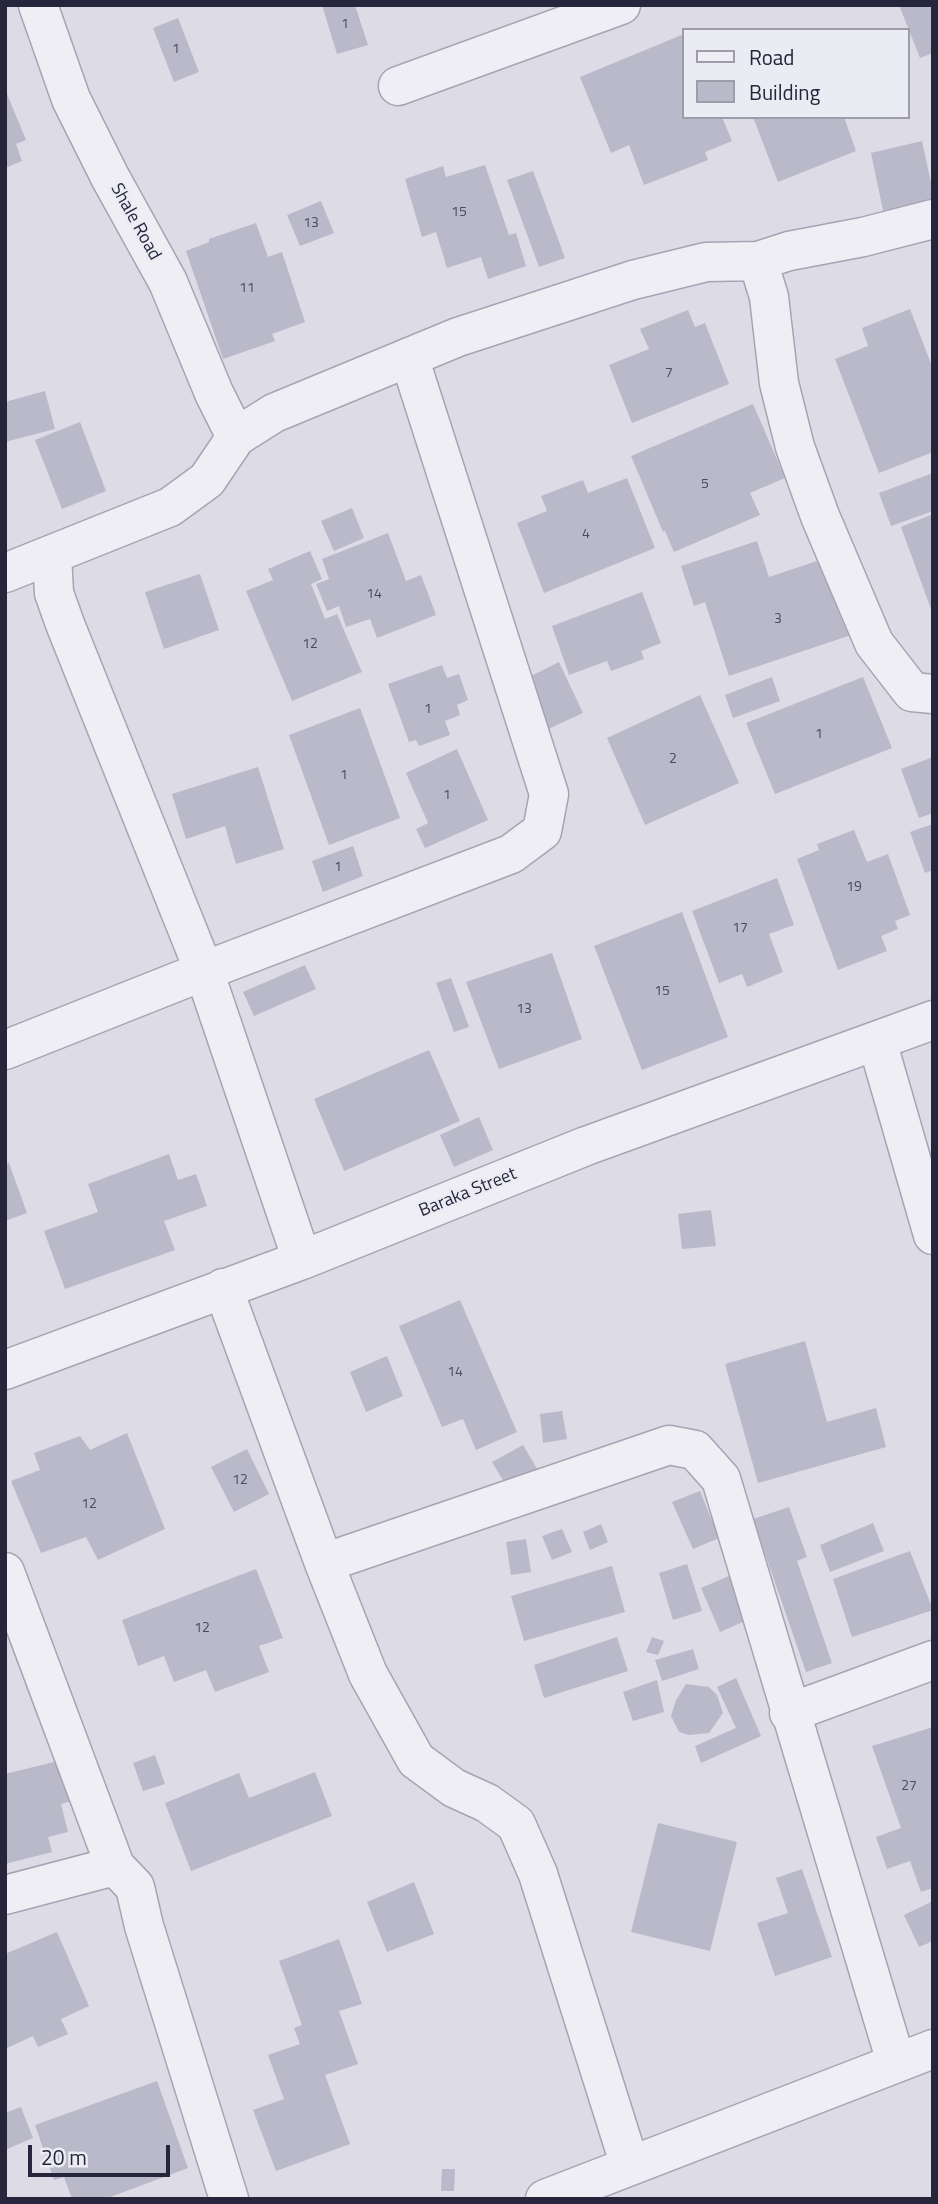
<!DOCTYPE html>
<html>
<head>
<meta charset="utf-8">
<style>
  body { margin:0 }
  #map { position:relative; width:938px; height:2204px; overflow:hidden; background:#dcdbe6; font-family:"Titillium Web",sans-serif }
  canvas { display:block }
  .frame { position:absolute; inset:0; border:7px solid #27253c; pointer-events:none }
  .legend { position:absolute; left:682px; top:28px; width:228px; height:91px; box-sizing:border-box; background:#ebebf4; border:2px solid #9d9caa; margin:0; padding:9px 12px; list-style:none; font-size:21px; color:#27253c }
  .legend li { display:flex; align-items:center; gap:14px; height:35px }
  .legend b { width:35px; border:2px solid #9d9caa }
  .scale { position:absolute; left:28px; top:2145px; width:142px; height:32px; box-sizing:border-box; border:4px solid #27253c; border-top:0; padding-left:9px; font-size:21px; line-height:24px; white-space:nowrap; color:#27253c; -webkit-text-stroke:5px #ebebf4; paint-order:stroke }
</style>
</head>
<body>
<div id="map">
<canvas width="938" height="2204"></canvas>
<div class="frame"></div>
<ul class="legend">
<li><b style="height:9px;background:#efeef4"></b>Road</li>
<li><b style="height:19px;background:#bab9c9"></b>Building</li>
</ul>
<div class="scale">20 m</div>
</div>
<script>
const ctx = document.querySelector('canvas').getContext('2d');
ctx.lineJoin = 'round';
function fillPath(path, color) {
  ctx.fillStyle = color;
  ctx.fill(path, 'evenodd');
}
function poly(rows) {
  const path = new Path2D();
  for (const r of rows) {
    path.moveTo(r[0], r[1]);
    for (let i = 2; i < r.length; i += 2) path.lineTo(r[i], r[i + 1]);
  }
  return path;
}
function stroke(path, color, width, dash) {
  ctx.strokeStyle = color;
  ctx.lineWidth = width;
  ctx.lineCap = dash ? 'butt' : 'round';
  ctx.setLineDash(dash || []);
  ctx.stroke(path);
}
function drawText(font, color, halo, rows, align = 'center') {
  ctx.font = font + ' "Titillium Web",sans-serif';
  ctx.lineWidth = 5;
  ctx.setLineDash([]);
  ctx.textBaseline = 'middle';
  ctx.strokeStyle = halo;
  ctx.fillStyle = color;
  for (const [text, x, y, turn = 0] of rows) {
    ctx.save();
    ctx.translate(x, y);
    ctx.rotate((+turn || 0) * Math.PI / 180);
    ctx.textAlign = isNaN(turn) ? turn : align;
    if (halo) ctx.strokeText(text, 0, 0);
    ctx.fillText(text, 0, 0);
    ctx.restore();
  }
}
fillPath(poly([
  [322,5,355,5,368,45,337,54],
  [899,5,933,5,933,53,920,58],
  [178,18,199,72,174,82,153,28],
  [684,34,684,117,722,117,732,141,705,152,708,160,644,185,629,145,611,153,580,77],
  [5,89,26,140,16,144,22,161,5,168],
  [753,117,844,117,856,151,778,182],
  [922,141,933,192,933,210,885,220,871,153],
  [485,165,509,235,516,233,526,266,488,279,481,257,447,268,436,232,422,237,405,179,443,166,446,177],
  [533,171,565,258,539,267,507,180],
  [321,201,334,233,300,246,287,215],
  [256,223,268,257,282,252,305,322,272,334,275,341,223,359,186,251,209,242,209,239],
  [910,309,933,369,933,452,879,473,835,359,868,346,862,328],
  [688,310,695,327,705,323,729,384,632,423,609,365,649,349,640,329],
  [45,391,55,429,5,442,5,402],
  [753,404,785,478,750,493,760,515,674,552,665,531,663,532,631,456],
  [80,422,106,491,62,509,35,440],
  [933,473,933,511,891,526,879,493],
  [627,478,655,548,544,593,517,523,547,511,541,496,583,480,588,493],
  [352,508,364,538,334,551,321,521],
  [933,514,933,612,932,612,901,527],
  [388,533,406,581,421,575,436,615,377,638,370,619,346,627,339,606,327,611,316,584,329,579,322,559],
  [757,541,769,577,826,558,851,635,729,676,705,602,694,606,681,566],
  [310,551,322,579,311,584,325,619,337,614,362,672,292,701,246,591,273,580,268,569],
  [200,574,219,630,164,649,145,592],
  [642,592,661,643,641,651,644,659,611,671,607,661,569,675,552,626],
  [559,662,583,713,544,731,525,679],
  [442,665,447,678,459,674,468,700,457,705,460,715,445,721,450,735,419,746,416,740,409,742,388,684],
  [772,677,780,701,733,718,725,695],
  [863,677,892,748,775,794,746,723],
  [700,695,739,783,645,825,607,738],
  [360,708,400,818,329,845,289,735],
  [457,749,488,820,425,848,416,829,428,823,406,773],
  [933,757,933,813,919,818,901,769],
  [258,767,284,849,236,864,225,826,186,839,172,794],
  [933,824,933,870,925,873,910,832],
  [854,830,867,862,888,854,910,915,895,921,898,929,881,936,887,951,838,970,797,859,819,850,817,844],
  [353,846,363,876,323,892,312,861],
  [777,878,794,925,769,934,783,972,747,987,742,974,719,983,692,911],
  [682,912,728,1037,642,1070,594,946],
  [552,953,582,1039,499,1069,466,982],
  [305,965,316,989,254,1016,243,992],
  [451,978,469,1027,454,1032,436,983],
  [429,1050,460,1121,344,1171,314,1099],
  [479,1117,493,1150,454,1167,440,1135],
  [169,1154,178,1180,196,1174,207,1206,164,1221,175,1250,65,1289,44,1231,98,1212,88,1184],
  [9,1163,27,1213,5,1221,5,1164],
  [711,1210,716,1246,682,1249,678,1214],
  [460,1300,517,1432,476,1450,463,1419,442,1427,399,1326],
  [805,1341,827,1422,876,1408,886,1447,758,1483,725,1364],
  [387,1356,403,1396,366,1412,350,1372],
  [562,1411,567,1439,543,1443,540,1414],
  [127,1433,165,1529,98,1560,86,1537,41,1553,11,1481,40,1470,34,1453,80,1436,90,1450],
  [523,1445,539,1472,508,1489,492,1462],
  [247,1449,269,1494,234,1512,211,1467],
  [700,1491,719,1538,693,1549,672,1502],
  [789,1507,807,1557,797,1561,832,1663,806,1672,753,1519],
  [873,1523,884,1551,830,1572,820,1545],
  [601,1524,608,1542,590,1550,583,1532],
  [562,1529,572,1552,552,1560,542,1536],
  [526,1539,531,1572,511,1575,506,1542],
  [910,1551,933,1610,852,1637,833,1579],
  [687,1564,702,1611,673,1620,659,1573],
  [612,1566,625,1612,524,1641,511,1596],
  [256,1569,283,1638,259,1646,269,1672,215,1692,206,1670,174,1682,164,1656,138,1666,122,1620],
  [731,1575,750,1619,720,1632,701,1588],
  [617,1637,628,1671,544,1698,534,1665],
  [652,1637,664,1641,658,1655,646,1652],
  [693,1649,699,1669,662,1681,655,1660],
  [736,1678,761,1736,701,1763,695,1746,736,1728,717,1687],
  [657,1680,664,1712,633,1721,623,1692],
  [686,1684,709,1687,717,1695,723,1713,709,1733,689,1735,679,1732,671,1716,676,1700],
  [933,1727,933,1888,921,1892,910,1861,887,1869,876,1837,901,1828,872,1746],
  [155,1755,165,1784,143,1791,133,1763],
  [66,1759,75,1800,61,1804,68,1832,48,1837,52,1852,5,1864,5,1774],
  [315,1772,332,1816,191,1871,165,1803,239,1773,249,1798],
  [658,1823,737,1842,710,1951,631,1932],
  [802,1869,832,1957,775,1976,757,1923,788,1913,776,1878],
  [414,1882,434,1934,387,1952,367,1902],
  [933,1901,933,1941,919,1947,904,1915],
  [57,1932,89,2006,61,2019,68,2034,38,2047,33,2036,5,2049,5,1954],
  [339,1939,362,2004,339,2011,358,2064,325,2075,350,2144,276,2171,253,2110,284,2099,268,2055,300,2044,294,2028,302,2025,279,1961],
  [157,2081,188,2168,105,2199,72,2199,64,2177,54,2180,35,2125],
  [21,2107,33,2138,5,2150,5,2113],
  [442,2169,455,2169,454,2191,441,2191]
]), '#bab9c9');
const street = poly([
  [38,5,71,99,110,177,168,282,214,393,236,437],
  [398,86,621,5],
  [758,261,769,297,779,383,795,447,820,516,874,643,912,692,933,694],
  [52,555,54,593,65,624,204,971,302,1260],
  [5,573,170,507,207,480,236,437,274,413,458,337,633,280,706,262,758,261,789,251,863,237,933,219],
  [877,1041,933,1235],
  [5,1050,204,971,511,854,542,831,549,794,409,357],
  [223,1288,324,1563,368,1674,416,1760,454,1788,487,1803,516,1824,538,1874,630,2166],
  [5,1370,302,1260,586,1146,933,1020],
  [324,1563,669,1445,695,1450,721,1479,896,2062],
  [5,1572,115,1866],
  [789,1713,933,1660],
  [5,1895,115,1866,135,1887,144,1926,229,2199],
  [545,2199,933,2049]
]);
stroke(street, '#a6a4b3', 41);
stroke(street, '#efeef4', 38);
drawText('14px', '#4c4a5f', null, [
  ["1",345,25],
  ["1",176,50],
  ["15",459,213],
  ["13",311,224],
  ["11",247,289],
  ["7",669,374],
  ["5",705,485],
  ["4",586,535],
  ["14",374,595],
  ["3",778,620],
  ["12",310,645],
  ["1",428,710],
  ["1",819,735],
  ["2",673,760],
  ["1",344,776],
  ["1",447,796],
  ["1",338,868],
  ["19",854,888],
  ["17",740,929],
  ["15",662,992],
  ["13",524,1010],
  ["14",455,1373],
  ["12",240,1481],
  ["12",89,1505],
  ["12",202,1629],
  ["27",909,1787]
]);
drawText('18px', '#27253c', '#ebebf4', [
  ["Shale Road",135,222,61],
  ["Baraka Street",468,1193,-22]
]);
</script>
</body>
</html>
